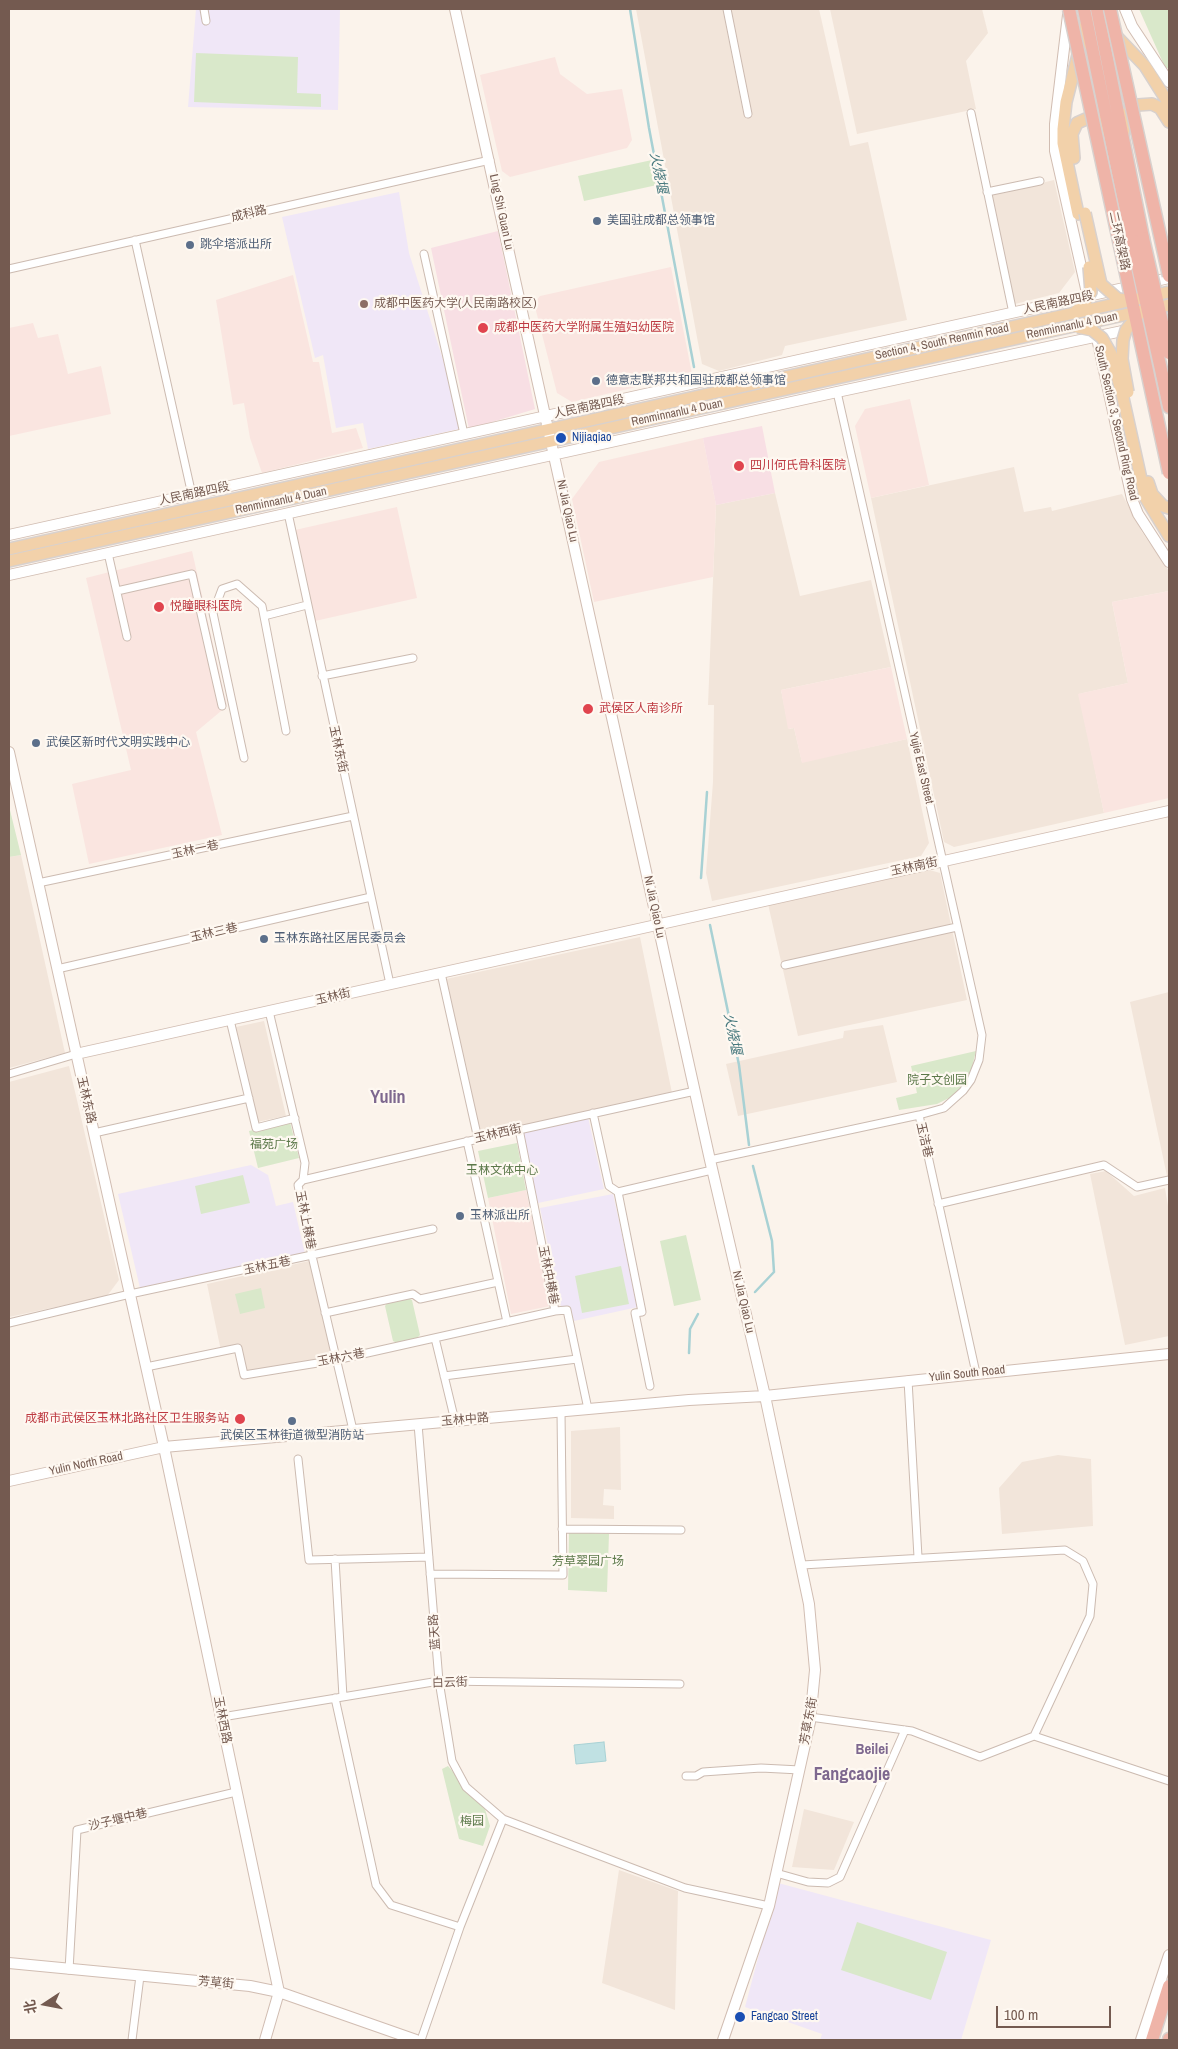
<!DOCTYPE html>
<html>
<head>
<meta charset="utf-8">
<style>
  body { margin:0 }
  #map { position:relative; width:1178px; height:2049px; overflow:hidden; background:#fbf3eb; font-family:"Archivo Narrow","Noto Sans SC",sans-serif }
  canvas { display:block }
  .frame { position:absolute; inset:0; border:10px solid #745a50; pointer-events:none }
  .north { position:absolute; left:20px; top:1979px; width:50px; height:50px; -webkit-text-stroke:4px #fef8f1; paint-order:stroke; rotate:259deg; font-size:14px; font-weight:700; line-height:20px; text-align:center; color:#745a50 }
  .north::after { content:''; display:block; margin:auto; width:18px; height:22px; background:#745a50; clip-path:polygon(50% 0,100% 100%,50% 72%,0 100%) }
  .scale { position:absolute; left:996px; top:2006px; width:115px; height:22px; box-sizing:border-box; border:2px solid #745a50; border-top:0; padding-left:6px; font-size:15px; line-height:18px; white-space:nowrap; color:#745a50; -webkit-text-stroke:4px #fef8f1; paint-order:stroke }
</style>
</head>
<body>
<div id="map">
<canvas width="1178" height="2049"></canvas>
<div class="frame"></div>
<div class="north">北</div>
<div class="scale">100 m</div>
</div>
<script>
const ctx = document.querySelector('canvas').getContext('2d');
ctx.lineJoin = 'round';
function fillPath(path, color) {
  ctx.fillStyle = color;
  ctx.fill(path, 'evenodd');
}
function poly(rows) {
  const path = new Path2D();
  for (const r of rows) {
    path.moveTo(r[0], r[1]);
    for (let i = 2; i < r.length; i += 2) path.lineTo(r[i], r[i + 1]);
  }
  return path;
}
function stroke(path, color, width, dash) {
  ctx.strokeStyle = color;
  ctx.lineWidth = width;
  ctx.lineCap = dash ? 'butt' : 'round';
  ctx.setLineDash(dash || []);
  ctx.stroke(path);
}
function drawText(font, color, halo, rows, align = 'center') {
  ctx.font = font + ' "Archivo Narrow","Noto Sans SC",sans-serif';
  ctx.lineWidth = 4.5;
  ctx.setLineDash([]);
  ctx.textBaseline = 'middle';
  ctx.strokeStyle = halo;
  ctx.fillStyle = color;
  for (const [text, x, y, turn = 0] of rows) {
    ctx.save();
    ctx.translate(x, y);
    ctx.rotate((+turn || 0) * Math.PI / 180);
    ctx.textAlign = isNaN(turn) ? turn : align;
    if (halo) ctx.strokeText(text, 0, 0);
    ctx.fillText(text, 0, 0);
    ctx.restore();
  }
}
fillPath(poly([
  [636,9,819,9,850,146,868,142,907,320,785,346,782,355,719,371,702,364],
  [830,9,982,9,988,33,966,61,976,109,857,134],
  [1054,180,1075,272,1059,293,1015,304,992,195],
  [1014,467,1024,512,1051,507,1052,511,1122,494,1142,532,1169,571,1169,591,1112,602,1128,683,1079,694,1104,813,954,847,944,842,871,498],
  [775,493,800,596,871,580,891,667,781,690,789,729,794,728,802,762,907,739,929,843,921,856,712,901,706,873,713,782,714,705,708,705,716,505],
  [21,855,65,1053,9,1068,9,857],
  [926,869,940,873,967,1000,798,1036,768,904],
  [640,937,672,1093,480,1135,446,979],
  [1169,992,1169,1175,1167,1176,1130,1002],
  [264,1021,286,1116,257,1122,236,1027],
  [883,1025,897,1082,738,1116,726,1064,843,1038,844,1031],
  [69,1066,119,1280,107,1296,9,1317,9,1082],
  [1106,1171,1134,1196,1165,1188,1169,1212,1169,1336,1125,1345,1090,1174],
  [309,1261,333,1358,247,1371,239,1347,221,1351,207,1284],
  [620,1427,621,1490,604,1489,603,1505,614,1506,614,1519,571,1518,571,1431],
  [1058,1455,1091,1459,1093,1526,1002,1534,999,1488,1022,1462],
  [804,1809,854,1822,834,1870,792,1867],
  [619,1870,678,1891,675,2010,602,1983]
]), '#f2e5da');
fillPath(poly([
  [555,57,560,74,587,94,622,89,632,140,627,148,510,177,502,171,480,75],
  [671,267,692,374,572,402,557,393,534,303,540,296],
  [293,275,313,362,319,362,332,433,356,428,363,448,262,473,250,438,244,403,233,405,216,300],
  [33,323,38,338,58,334,68,374,101,366,111,414,9,436,9,328],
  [910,399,929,485,871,498,855,426,865,409],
  [703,438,716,505,713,577,594,602,572,499,599,462],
  [397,507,417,598,315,621,295,530],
  [192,551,227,706,196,732,222,835,89,864,72,784,131,770,86,578],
  [1169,591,1169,798,1104,813,1078,694,1128,683,1112,602],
  [891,667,907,739,802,763,794,728,788,729,781,690],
  [526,1190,550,1306,511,1314,488,1198]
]), '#fae5e0');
fillPath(poly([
  [196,9,340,9,338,110,188,107],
  [399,192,409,253,444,363,459,429,368,449,363,423,336,428,323,355,315,358,282,217],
  [588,1117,604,1189,538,1203,523,1132],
  [251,1165,268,1175,276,1206,293,1202,305,1254,140,1288,118,1194],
  [613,1194,638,1307,574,1321,570,1306,561,1307,540,1208],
  [778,1883,991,1940,961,2040,820,2040,822,2034,745,2007]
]), '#f0e7f7');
fillPath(poly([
  [498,231,535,409,469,429,431,248],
  [762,426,775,493,716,505,703,438]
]), '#f8dfe4');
fillPath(poly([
  [1139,9,1169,9,1169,69,1165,67],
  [196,53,298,57,297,93,321,94,321,107,194,102],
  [652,160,657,185,584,201,578,176],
  [9,806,21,855,9,857],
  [976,1051,970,1075,955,1095,937,1104,899,1110,896,1098,917,1093,911,1066],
  [290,1122,299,1158,258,1168,249,1131],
  [517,1143,526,1190,488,1198,478,1151],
  [243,1175,250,1203,201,1214,195,1186],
  [686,1235,701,1300,674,1306,660,1241],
  [621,1266,629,1304,582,1313,575,1276],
  [261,1288,265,1308,240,1314,235,1294],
  [408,1298,412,1300,420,1335,417,1338,397,1343,393,1341,385,1306,388,1302],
  [569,1532,609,1534,607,1592,568,1590],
  [448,1766,485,1809,490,1826,483,1846,459,1839,442,1769],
  [857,1922,947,1952,931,2000,841,1970]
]), '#d9e8ca');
const water = poly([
  [604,1742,606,1761,576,1764,574,1745,604,1742]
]);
fillPath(water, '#c0e1e3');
stroke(water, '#a8d1d4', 1);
stroke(poly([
  [630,9,649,128,694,367],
  [701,878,707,792],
  [710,925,739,1065,749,1145],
  [753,1166,772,1241,774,1272,755,1292],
  [689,1353,690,1329,698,1314]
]), '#a8d1d4', 2.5);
const street = poly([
  [204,9,206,21],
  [727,9,748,114],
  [971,113,1013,313],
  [987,192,1040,181],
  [135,240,192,495],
  [424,254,464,434],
  [9,269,490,160],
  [837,392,982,1035,979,1060,971,1080,963,1091,944,1108,919,1115],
  [288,513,390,984],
  [108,553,127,637],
  [117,591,192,574,222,706],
  [264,616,307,605],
  [322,676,413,658],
  [244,758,213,613,222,589,237,584,262,606,286,731],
  [38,883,353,816],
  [785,965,957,927],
  [57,969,371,897],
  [441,973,478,1139],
  [269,1011,305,1163,303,1180,298,1185,312,1256,353,1430],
  [230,1020,256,1128,295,1118],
  [9,1074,76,1054],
  [593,1113,609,1186,618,1192,642,1312,635,1313,650,1386],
  [519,1129,555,1311,567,1310,588,1409],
  [94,1133,249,1098],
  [467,1141,507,1322],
  [710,1160,919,1115,976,1373],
  [303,1180,478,1139,695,1091],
  [618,1192,712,1170],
  [938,1204,1104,1165,1137,1187,1169,1180],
  [325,1313,413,1294,420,1299,498,1282],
  [9,1323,130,1294,433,1229],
  [435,1338,455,1421],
  [146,1367,238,1348,244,1375,336,1360,555,1311],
  [444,1376,577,1359],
  [908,1380,918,1557],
  [418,1424,439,1681,452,1761,466,1787,503,1819,685,1888,769,1906],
  [298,1459,309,1560,429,1557],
  [562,1529,681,1530],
  [335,1559,343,1697],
  [802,1565,1065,1550,1083,1561,1093,1584,1090,1616,1034,1736],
  [430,1574,563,1575,561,1412],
  [335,1698,376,1885,391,1905,460,1927],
  [222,1717,439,1681,680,1684],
  [810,1717,912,1731,980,1757,1034,1736,1169,1781],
  [686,1776,696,1776,703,1772,761,1768,800,1770],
  [776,1873,808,1882,828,1883,840,1877,905,1730],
  [69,1970,77,1830,236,1792],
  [132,2040,140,1976],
  [421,2040,460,1927,503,1819]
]);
const secondary = poly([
  [455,9,710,1160,765,1396,809,1604,815,1670,810,1722,769,1906,723,2040],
  [1125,9,1132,26,1169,82],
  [1068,15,1055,124,1055,151,1087,293],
  [1095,329,1132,499,1138,514,1169,562],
  [9,535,1169,278],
  [9,575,837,392,1169,321],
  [9,752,164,1447,279,1992,265,2040],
  [76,1054,1169,811],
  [9,1481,164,1447,689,1400,765,1396,1169,1354],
  [9,1963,250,1986,279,1992,416,2040],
  [1141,2040,1169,1955]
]);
const primary = poly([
  [1099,18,1145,66,1169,104],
  [1123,133,1128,112,1138,105,1152,104,1160,108,1169,122],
  [1074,158,1072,134,1077,123,1086,119,1096,119,1107,128,1109,133],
  [1078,214,1063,143,1063,129,1066,102,1087,20],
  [1123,398,1145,497,1169,536],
  [1148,482,1152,494,1163,506,1169,508],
  [9,549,803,373],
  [9,561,805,385]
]);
const highway = poly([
  [1084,9,1132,240],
  [1097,9,1143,238],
  [1162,374,1169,407],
  [1152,2040,1169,1986],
  [1169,2040,1169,2039]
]);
stroke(street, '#ccbbb1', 9);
stroke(secondary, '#d1bdb2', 12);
stroke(primary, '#d8d1ce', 14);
stroke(highway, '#d8d1ce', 15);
stroke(street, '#fff', 7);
stroke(secondary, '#fff', 10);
stroke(primary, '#f2d1aa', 11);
stroke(highway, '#efb4a8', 12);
const primaryBridge = poly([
  [1085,213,1101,284,1118,299,1127,300],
  [1075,312,1084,304,1091,292,1089,267],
  [1078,327,1092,330,1102,338,1111,354,1123,398],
  [803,373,1169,292],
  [805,385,1169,305],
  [1128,392,1122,359,1123,340,1126,330,1139,314]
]);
const highwayBridge = poly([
  [1069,9,1169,473],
  [1110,9,1169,276],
  [1143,238,1169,353],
  [1132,240,1162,374]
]);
stroke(primaryBridge, '#d8d1ce', 14, []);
stroke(highwayBridge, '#d8d1ce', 15, []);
stroke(primaryBridge, '#f2d1aa', 11);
stroke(highwayBridge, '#efb4a8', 12);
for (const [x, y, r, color] of [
  [597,221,5,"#5c6f8a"],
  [190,245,5,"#5c6f8a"],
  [364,304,5,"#8d6e63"],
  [483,328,6,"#e0444e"],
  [596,381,5,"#5c6f8a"],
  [561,438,6,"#1a4fb4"],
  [739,466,6,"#e0444e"],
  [159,607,6,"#e0444e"],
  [588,709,6,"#e0444e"],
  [36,743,5,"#5c6f8a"],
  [264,939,5,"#5c6f8a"],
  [460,1216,5,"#5c6f8a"],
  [240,1419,6,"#e0444e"],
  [292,1421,5,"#5c6f8a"],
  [740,2017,6,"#1a4fb4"]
]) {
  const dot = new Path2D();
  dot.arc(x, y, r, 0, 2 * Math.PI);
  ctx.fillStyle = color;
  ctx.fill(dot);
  stroke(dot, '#fef8f1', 2);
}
drawText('12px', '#745a50', '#fef8f1', [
  ["Ling Shi Guan Lu",501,212,78],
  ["成科路",249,214,-13],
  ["二环高架路",1119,241,78],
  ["人民南路四段",1058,303,-12],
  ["Renminnanlu 4 Duan",1072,326,-12],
  ["Section 4, South Renmin Road",942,342,-12],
  ["人民南路四段",589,407,-12],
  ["Renminnanlu 4 Duan",677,413,-12],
  ["South Section 3, Second Ring Road",1116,423,77],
  ["人民南路四段",194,494,-12],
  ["Renminnanlu 4 Duan",281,501,-12],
  ["Ni Jia Qiao Lu",567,511,78],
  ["玉林东街",338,749,78],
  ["Yujie East Street",921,768,77],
  ["玉林一巷",195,850,-12],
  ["玉林南街",914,867,-12],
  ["Ni Jia Qiao Lu",654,907,78],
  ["玉林三巷",214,933,-13],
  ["玉林街",333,997,-13],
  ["玉林东路",86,1100,77],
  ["玉林西街",498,1134,-13],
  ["玉洁巷",924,1140,77],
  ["玉林上横巷",305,1220,79],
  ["玉林五巷",267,1266,-12],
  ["玉林中横巷",548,1275,79],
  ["Ni Jia Qiao Lu",743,1302,77],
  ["玉林六巷",341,1358,-11],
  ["Yulin South Road",967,1374,-6],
  ["玉林中路",465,1420,-5],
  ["Yulin North Road",86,1464,-12],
  ["蓝天路",435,1632,-94],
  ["白云街",450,1683,-2],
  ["玉林西路",222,1720,79],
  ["芳草东街",809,1721,-80],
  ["沙子堰中巷",118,1820,-13],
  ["芳草街",216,1983,5]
]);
drawText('12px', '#4e5e75', '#fef8f1', [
  ["美国驻成都总领事馆",607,221],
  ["跳伞塔派出所",200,245],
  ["德意志联邦共和国驻成都总领事馆",606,381],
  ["武侯区新时代文明实践中心",46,743],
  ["玉林东路社区居民委员会",274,939],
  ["玉林派出所",470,1216],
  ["武侯区玉林街道微型消防站",292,1436,"center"]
], 'left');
drawText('12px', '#785e54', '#fef8f1', [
  ["成都中医药大学(人民南路校区)",374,304]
], 'left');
drawText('12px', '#be3a42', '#fef8f1', [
  ["成都中医药大学附属生殖妇幼医院",494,328],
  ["四川何氏骨科医院",750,466],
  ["悦瞳眼科医院",170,607],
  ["武侯区人南诊所",599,709],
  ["成都市武侯区玉林北路社区卫生服务站",229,1419,"right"]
], 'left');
drawText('12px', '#164399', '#fef8f1', [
  ["Nijiaqiao",572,438],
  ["Fangcao Street",751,2017]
], 'left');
drawText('12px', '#5b7849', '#fef8f1', [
  ["院子文创园",937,1081],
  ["福苑广场",274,1145],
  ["玉林文体中心",502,1171],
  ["芳草翠园广场",588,1562],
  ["梅园",472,1822]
]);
drawText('italic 14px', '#48797e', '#fef8f1', [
  ["火烧堰",658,173,79],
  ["火烧堰",732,1034,79]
]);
drawText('bold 15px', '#7e688f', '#fef8f1', [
  ["Beilei",872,1750]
]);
drawText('bold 18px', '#7e688f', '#fef8f1', [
  ["Yulin",388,1098],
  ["Fangcaojie",852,1775]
]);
</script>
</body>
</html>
